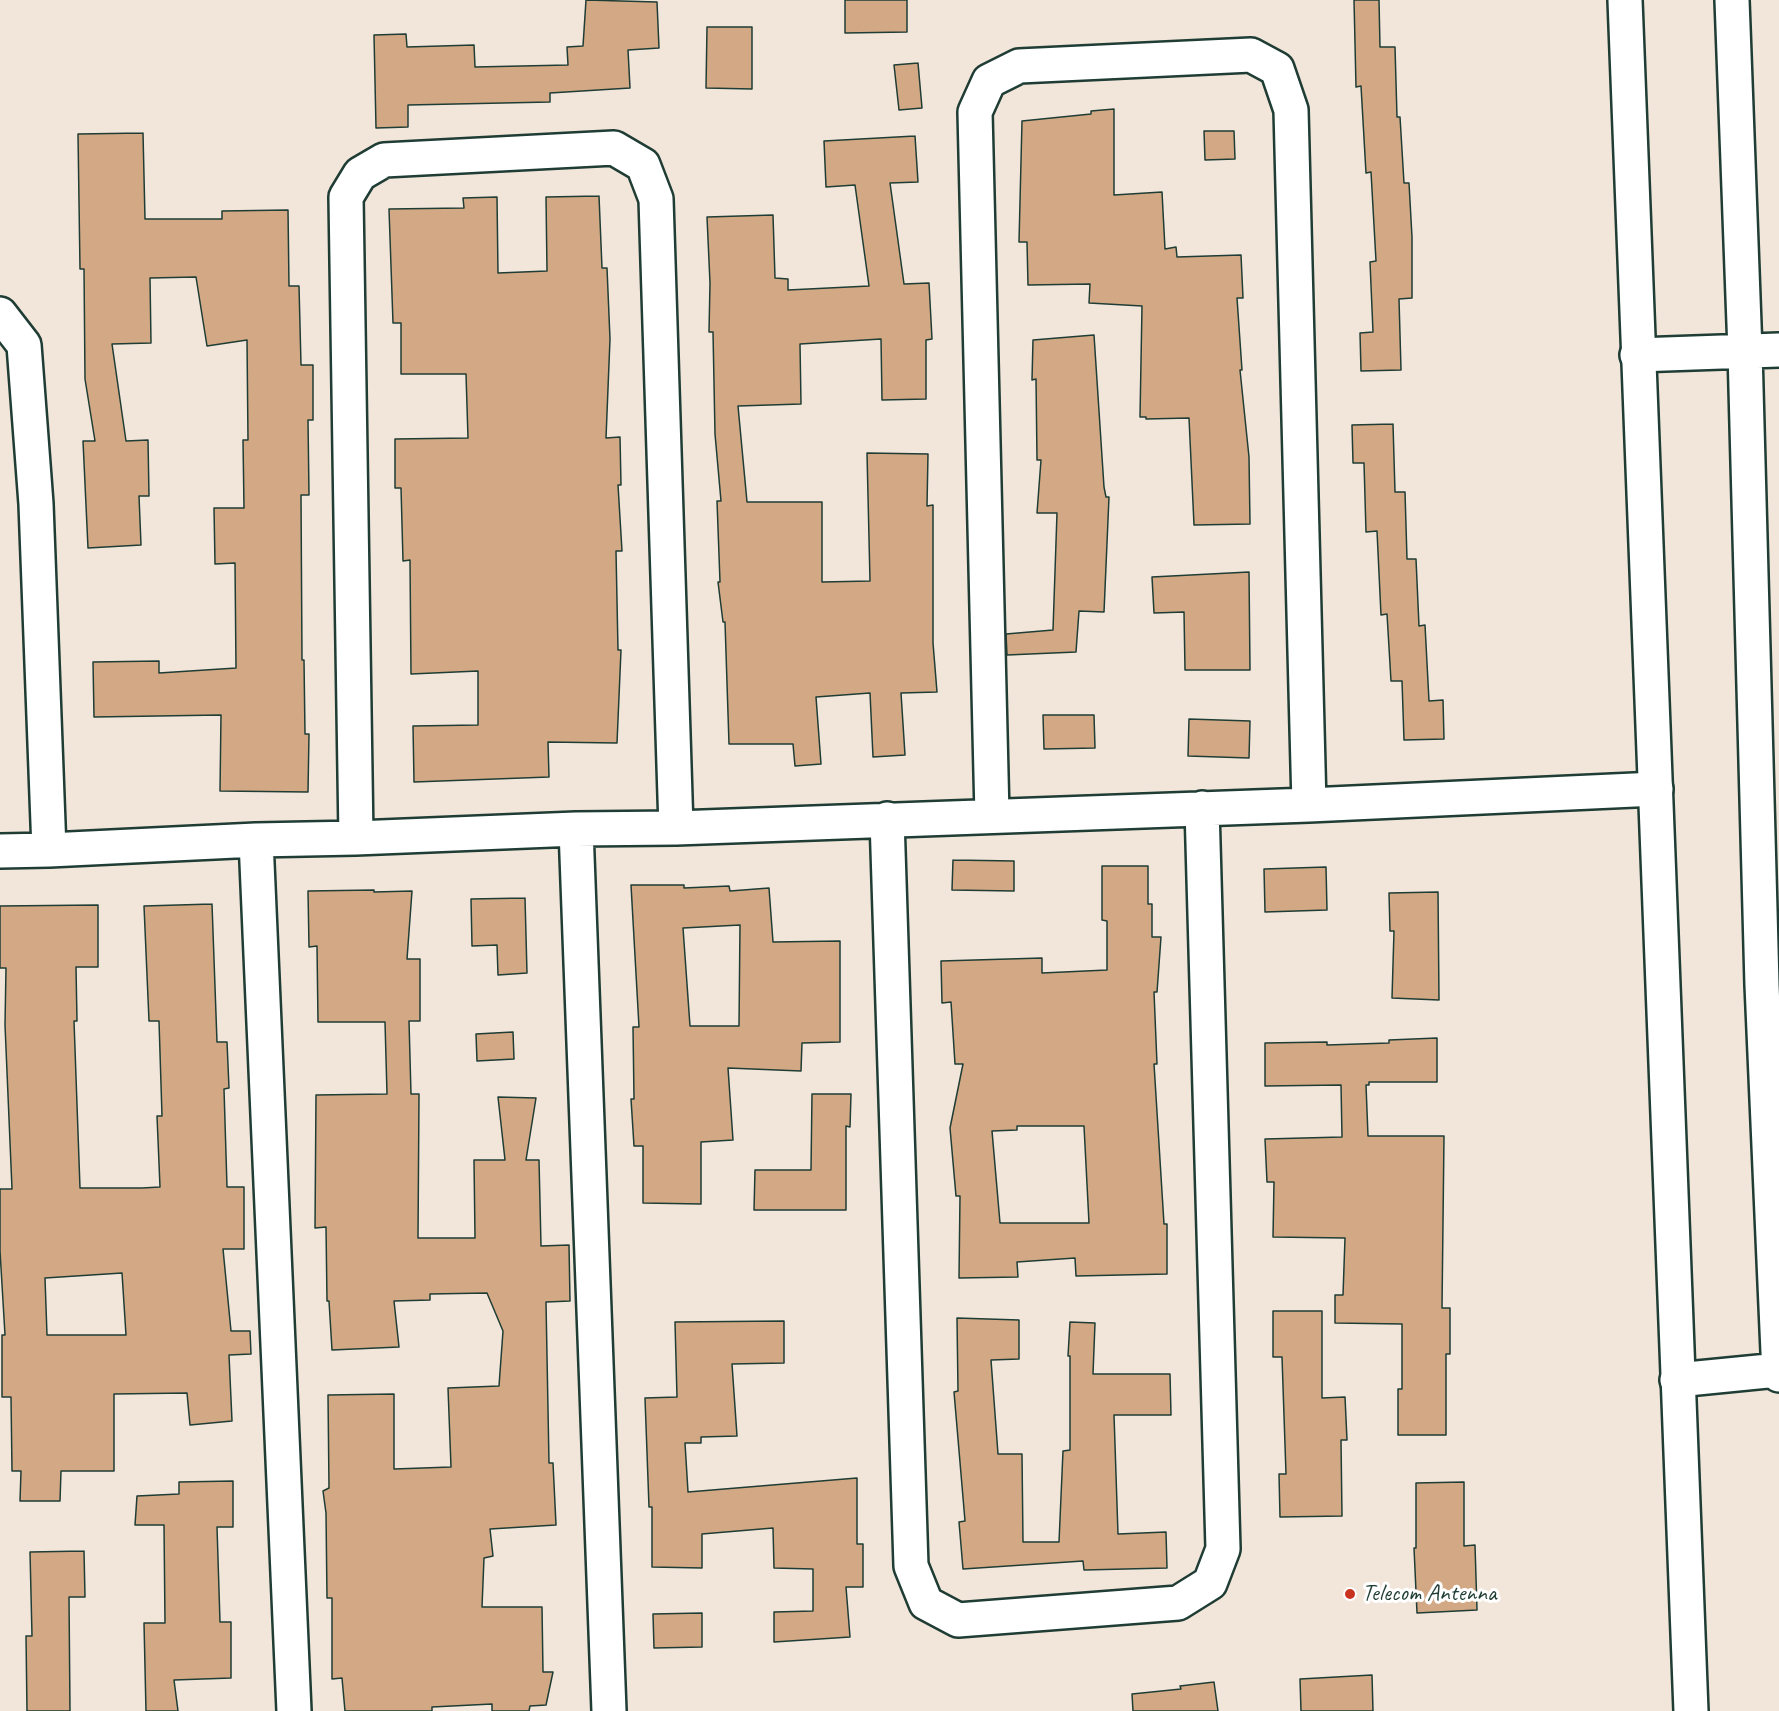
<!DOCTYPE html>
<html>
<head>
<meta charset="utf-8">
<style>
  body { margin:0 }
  canvas { display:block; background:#f2e5da }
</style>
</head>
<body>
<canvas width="1779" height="1711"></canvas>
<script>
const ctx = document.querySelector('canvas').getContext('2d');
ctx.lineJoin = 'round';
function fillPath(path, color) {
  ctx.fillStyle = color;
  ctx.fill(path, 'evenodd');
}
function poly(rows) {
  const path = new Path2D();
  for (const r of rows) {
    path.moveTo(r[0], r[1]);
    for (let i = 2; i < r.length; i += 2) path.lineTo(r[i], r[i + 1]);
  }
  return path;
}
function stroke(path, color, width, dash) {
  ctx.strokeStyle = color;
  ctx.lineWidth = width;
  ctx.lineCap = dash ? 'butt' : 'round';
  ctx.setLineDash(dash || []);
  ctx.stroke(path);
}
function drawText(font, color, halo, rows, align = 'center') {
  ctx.font = font + ' Caveat,sans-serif';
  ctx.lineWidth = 6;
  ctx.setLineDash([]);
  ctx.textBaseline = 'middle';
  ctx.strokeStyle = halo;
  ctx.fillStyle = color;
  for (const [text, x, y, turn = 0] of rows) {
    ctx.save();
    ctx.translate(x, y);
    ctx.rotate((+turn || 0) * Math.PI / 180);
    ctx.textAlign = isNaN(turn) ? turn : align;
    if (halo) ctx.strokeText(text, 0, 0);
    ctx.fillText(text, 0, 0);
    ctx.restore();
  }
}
const building = poly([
  [586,0,657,2,659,48,628,50,630,88,550,93,550,102,408,105,408,127,376,128,374,35,406,34,407,47,474,45,475,67,568,65,567,47,583,46,586,0],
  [845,0,907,0,907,32,845,33,845,0],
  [1354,0,1379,0,1380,47,1395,47,1397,117,1400,117,1404,183,1409,183,1412,237,1412,298,1399,299,1401,370,1361,371,1360,333,1373,332,1370,262,1376,261,1371,172,1366,173,1361,86,1356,87,1354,0],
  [707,27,752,27,752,89,706,88,707,27],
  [918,63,922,108,899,110,894,65,918,63],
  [1114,109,1114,195,1162,192,1165,249,1176,247,1177,257,1241,255,1243,298,1237,298,1242,370,1240,370,1249,457,1250,524,1194,525,1189,418,1146,419,1146,417,1140,417,1142,306,1089,303,1090,284,1028,285,1027,242,1019,242,1022,121,1091,114,1091,111,1114,109],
  [1204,131,1234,131,1235,159,1205,160,1204,131],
  [143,133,145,219,222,219,222,211,288,210,289,286,299,286,301,365,313,365,313,420,308,420,309,495,301,495,302,660,304,660,305,734,309,734,308,792,220,791,221,715,94,717,93,662,159,661,159,673,236,668,235,563,215,564,214,508,244,508,243,440,248,440,247,340,207,346,196,277,150,278,151,343,112,344,126,441,148,440,149,496,139,496,141,545,88,548,83,441,95,441,85,379,84,269,80,269,78,134,143,133],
  [915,136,918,182,890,183,904,284,929,283,932,339,926,340,926,399,882,400,881,339,800,344,801,404,738,406,747,502,822,502,822,582,870,581,867,453,928,454,927,506,933,505,933,643,937,692,901,693,905,755,873,757,870,693,816,697,821,764,795,766,793,744,729,744,725,622,723,622,718,582,720,582,717,501,721,501,715,434,713,332,709,332,710,283,707,217,773,215,775,278,788,279,788,290,869,286,855,185,826,187,824,141,915,136],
  [599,196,602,268,607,268,610,339,606,438,620,437,621,485,618,485,622,551,616,551,618,650,621,650,617,743,548,742,549,777,414,782,413,726,478,725,478,671,411,674,410,560,403,561,401,488,395,488,395,439,468,438,466,374,401,374,401,323,393,323,389,209,464,208,463,198,497,197,498,273,547,271,546,197,599,196],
  [1094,335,1104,487,1106,497,1109,497,1104,612,1079,611,1076,652,1007,655,1006,634,1053,630,1057,513,1037,513,1041,460,1037,460,1036,379,1032,380,1033,340,1094,335],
  [1393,424,1395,492,1405,492,1407,559,1416,559,1419,626,1425,625,1429,701,1443,700,1444,739,1404,740,1402,681,1391,681,1387,614,1381,615,1377,531,1366,532,1364,463,1353,463,1352,425,1393,424],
  [1249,572,1250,670,1185,670,1184,612,1154,613,1152,577,1249,572],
  [1043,715,1094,715,1095,748,1044,749,1043,715],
  [1189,719,1250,721,1249,758,1188,756,1189,719],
  [953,860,1014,861,1014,891,952,890,953,860],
  [1102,866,1148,866,1148,904,1152,904,1152,937,1161,937,1157,992,1154,992,1157,1064,1154,1064,1164,1224,1167,1224,1167,1274,1076,1276,1075,1258,1017,1262,1018,1277,959,1278,960,1196,956,1196,950,1128,963,1064,955,1064,951,1002,942,1003,941,961,1042,958,1042,973,1107,970,1107,921,1102,920,1102,866],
  [1017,1126,1084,1126,1089,1223,1000,1223,992,1131,1017,1130,1017,1126],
  [1326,867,1327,910,1265,912,1264,869,1326,867],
  [631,885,684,885,684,888,729,886,730,891,769,888,773,942,840,941,840,1042,802,1043,801,1071,728,1068,733,1140,701,1142,701,1204,643,1203,643,1146,634,1146,631,1099,634,1099,633,1027,639,1027,631,885],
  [740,925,739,1026,690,1026,683,928,740,925],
  [374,890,374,892,412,891,407,959,420,959,420,1021,409,1021,411,1094,419,1094,418,1238,475,1238,474,1160,505,1160,498,1097,536,1098,526,1160,539,1160,541,1246,569,1245,570,1301,546,1302,549,1463,553,1463,556,1525,490,1529,493,1556,484,1558,482,1607,542,1607,543,1672,553,1672,546,1705,530,1706,529,1711,492,1711,492,1704,432,1707,432,1711,345,1711,342,1678,332,1679,332,1598,327,1598,326,1513,323,1491,329,1488,328,1395,394,1394,394,1469,451,1467,448,1388,499,1386,503,1331,487,1293,430,1294,430,1300,394,1301,399,1347,332,1350,329,1301,327,1301,326,1227,315,1228,316,1095,387,1094,385,1022,318,1022,317,946,309,947,308,891,374,890],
  [1438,892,1439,1000,1392,998,1394,931,1390,931,1389,893,1438,892],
  [525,898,527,973,498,975,497,945,472,946,471,899,525,898],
  [212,904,217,1042,227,1042,229,1088,224,1089,227,1187,244,1187,244,1249,223,1249,231,1331,250,1331,251,1354,229,1355,232,1421,190,1425,187,1393,114,1394,114,1471,61,1471,60,1501,20,1501,21,1471,12,1471,11,1397,2,1397,2,1335,5,1335,0,1251,0,1189,12,1189,5,1025,6,968,0,968,0,906,98,905,98,967,76,967,77,1021,74,1021,80,1188,142,1188,160,1187,157,1116,162,1116,159,1021,149,1021,144,906,212,904],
  [122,1273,126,1335,47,1335,45,1278,122,1273],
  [513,1032,514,1059,477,1061,476,1034,513,1032],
  [1437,1038,1437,1082,1369,1082,1369,1085,1366,1085,1368,1136,1444,1136,1442,1308,1450,1308,1450,1354,1446,1354,1446,1435,1398,1435,1398,1389,1402,1389,1402,1324,1335,1323,1335,1295,1343,1295,1345,1238,1273,1237,1274,1182,1267,1182,1265,1139,1342,1137,1341,1085,1265,1086,1265,1043,1327,1042,1327,1045,1389,1043,1389,1040,1437,1038],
  [812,1094,851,1094,850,1127,846,1126,846,1210,754,1210,755,1170,811,1170,812,1094],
  [1273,1311,1322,1311,1322,1398,1345,1397,1347,1440,1341,1440,1342,1516,1280,1517,1279,1474,1286,1474,1282,1357,1273,1357,1273,1311],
  [957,1318,1019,1320,1019,1359,991,1360,998,1454,1022,1454,1023,1542,1059,1542,1063,1451,1070,1450,1070,1356,1068,1356,1070,1322,1095,1323,1093,1374,1170,1374,1171,1415,1114,1415,1118,1534,1166,1532,1167,1568,1084,1570,1083,1561,963,1569,959,1522,965,1521,954,1392,958,1391,957,1318],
  [784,1321,784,1363,732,1364,737,1436,701,1437,701,1443,685,1443,688,1492,857,1478,857,1544,863,1544,863,1587,846,1587,850,1637,774,1642,774,1612,813,1611,813,1569,774,1568,773,1528,702,1534,702,1568,652,1567,652,1507,649,1507,645,1398,677,1397,675,1322,784,1321],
  [233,1481,233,1527,217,1527,220,1622,231,1622,231,1678,174,1680,178,1711,146,1711,144,1623,165,1623,164,1525,135,1525,137,1496,179,1494,179,1482,233,1481],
  [1464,1482,1464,1546,1475,1545,1477,1610,1417,1613,1414,1548,1416,1548,1416,1483,1464,1482],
  [84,1551,85,1597,69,1597,70,1711,27,1711,26,1636,32,1636,30,1552,84,1551],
  [702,1613,702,1647,654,1648,653,1614,702,1613],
  [1372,1675,1373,1711,1301,1711,1300,1679,1372,1675],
  [1214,1682,1218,1711,1133,1711,1132,1694,1181,1689,1180,1686,1214,1682]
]);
fillPath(building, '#d3a985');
stroke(building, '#1f3d34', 1.5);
const minor = poly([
  [1732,0,1745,351,1762,985,1779,1375],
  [0,314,24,345,36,504,49,850],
  [1637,355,1779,350],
  [992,815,975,112,989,81,1019,66,1251,55,1277,69,1291,110,1309,805],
  [887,819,911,1566,926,1603,958,1620,1178,1603,1210,1583,1223,1549,1202,808],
  [576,829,609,1711],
  [356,838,346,197,360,174,384,160,614,148,643,165,656,199,676,828],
  [256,840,294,1711],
  [0,851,49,850,256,840,356,838,576,829,676,828,1309,805,1656,789],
  [1677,1380,1779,1370]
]);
const tertiary = poly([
  [1625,0,1691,1711]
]);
stroke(minor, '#1f3d34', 38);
stroke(tertiary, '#1f3d34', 38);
stroke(minor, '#fff', 33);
stroke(tertiary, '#fff', 33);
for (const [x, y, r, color] of [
  [1350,1594,6,"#c8321e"]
]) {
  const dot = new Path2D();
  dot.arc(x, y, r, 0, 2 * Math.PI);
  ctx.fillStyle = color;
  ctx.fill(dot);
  stroke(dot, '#fff', 2);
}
drawText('24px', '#1f3d34', '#fff', [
  ["Telecom Antenna",1362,1594]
], 'left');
</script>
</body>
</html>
